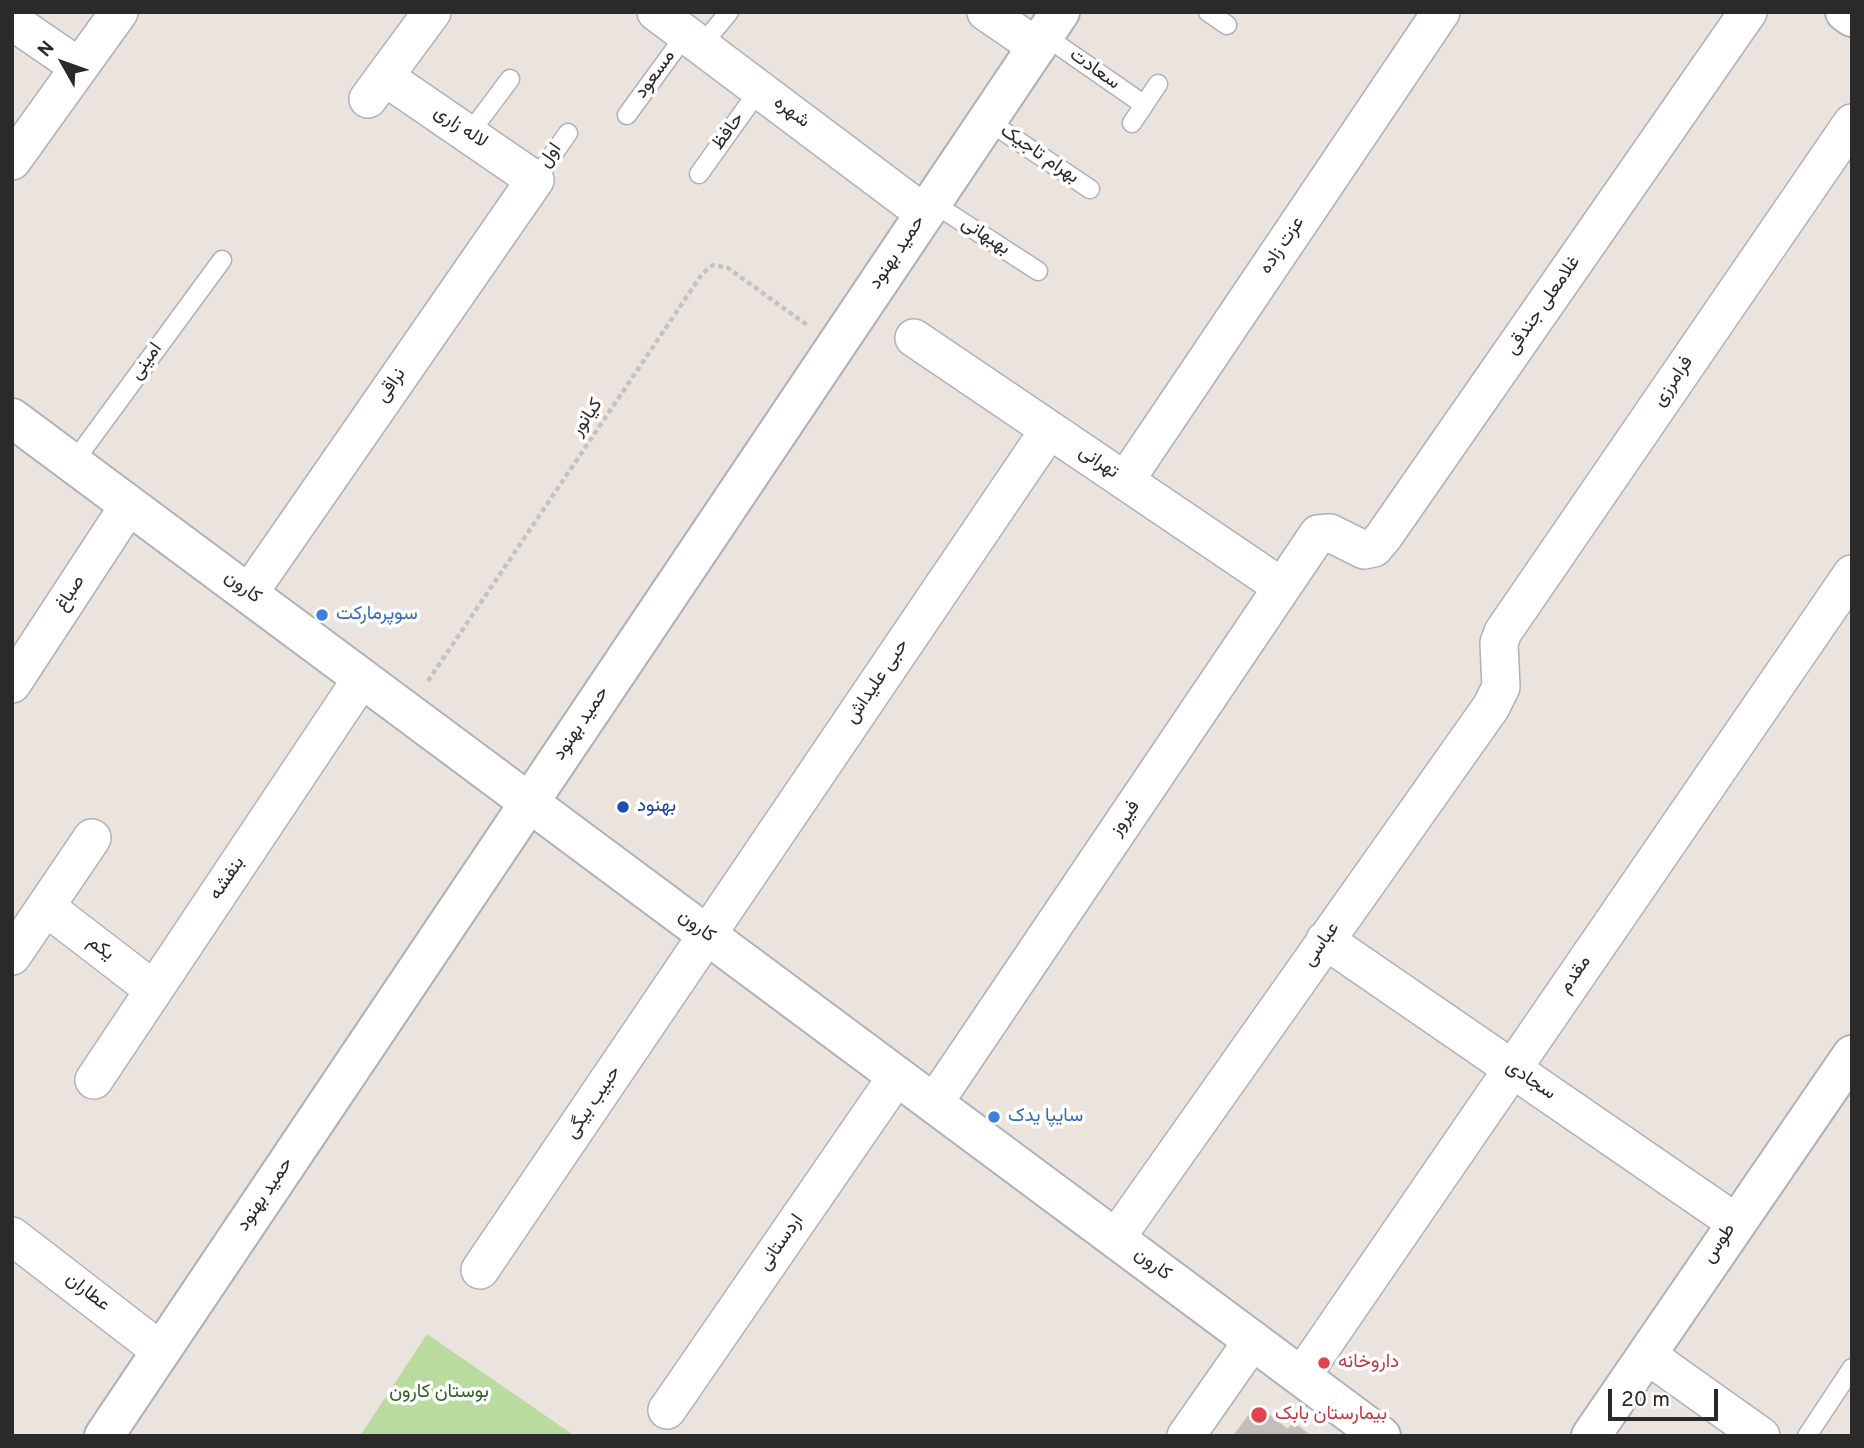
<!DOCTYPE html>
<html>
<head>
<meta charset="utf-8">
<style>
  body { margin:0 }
  #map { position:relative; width:1864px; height:1448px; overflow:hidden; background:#ebe4de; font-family:Overpass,sans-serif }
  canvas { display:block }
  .frame { position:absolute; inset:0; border:14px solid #2a2a2a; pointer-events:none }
  .north { position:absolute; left:28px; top:28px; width:70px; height:70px; -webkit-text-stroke:5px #fff; paint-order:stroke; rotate:310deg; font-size:19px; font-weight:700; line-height:28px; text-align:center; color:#2a2a2a }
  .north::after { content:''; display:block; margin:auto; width:24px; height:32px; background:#2a2a2a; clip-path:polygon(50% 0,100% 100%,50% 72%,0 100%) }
  .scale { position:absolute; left:1608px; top:1389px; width:110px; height:32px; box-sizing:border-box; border:4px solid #2a2a2a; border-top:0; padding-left:9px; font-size:21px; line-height:24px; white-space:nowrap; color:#2a2a2a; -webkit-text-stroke:5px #fff; paint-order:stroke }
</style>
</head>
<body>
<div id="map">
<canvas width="1864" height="1448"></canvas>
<div class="frame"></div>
<div class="north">N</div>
<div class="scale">20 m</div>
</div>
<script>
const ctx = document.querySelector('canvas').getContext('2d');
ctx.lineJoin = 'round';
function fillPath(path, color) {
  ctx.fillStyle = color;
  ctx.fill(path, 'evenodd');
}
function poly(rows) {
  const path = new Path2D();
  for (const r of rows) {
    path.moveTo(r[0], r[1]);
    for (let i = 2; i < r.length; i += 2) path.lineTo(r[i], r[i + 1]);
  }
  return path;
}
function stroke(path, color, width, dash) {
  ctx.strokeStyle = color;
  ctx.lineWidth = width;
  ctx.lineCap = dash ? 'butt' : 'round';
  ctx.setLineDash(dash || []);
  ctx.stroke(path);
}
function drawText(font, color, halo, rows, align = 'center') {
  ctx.font = font + ' Overpass,Vazirmatn,sans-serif';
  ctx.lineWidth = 7;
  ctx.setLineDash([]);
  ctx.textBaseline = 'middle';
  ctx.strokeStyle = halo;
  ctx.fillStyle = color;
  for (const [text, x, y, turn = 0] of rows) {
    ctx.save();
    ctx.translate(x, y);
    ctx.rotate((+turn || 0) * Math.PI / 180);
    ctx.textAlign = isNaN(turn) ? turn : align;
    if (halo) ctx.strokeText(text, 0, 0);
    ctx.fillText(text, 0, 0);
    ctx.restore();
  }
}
fillPath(poly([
  [427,1334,575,1436,360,1436]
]), '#b9dba0');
const building = poly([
  [1256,1406,1288,1430,1294,1423,1310,1436,1234,1436,1256,1406]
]);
fillPath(building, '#c3beba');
stroke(building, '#c6c0b8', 2);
const service = poly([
  [1208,12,1227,25],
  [1045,36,1143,104],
  [701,46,729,12],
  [627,115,686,34],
  [988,121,1090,189],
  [1132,123,1158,84],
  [469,134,510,79],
  [699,174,759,90],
  [535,180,568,133],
  [933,203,1038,271],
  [73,463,222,260],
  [1807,1436,1852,1368]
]);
const minor = poly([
  [656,12,925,214],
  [986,12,1037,47],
  [12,21,79,67],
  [368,99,432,12],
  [12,161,119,12],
  [914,338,1282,587],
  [1125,481,1441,12],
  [249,593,535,180,385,77],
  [12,684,129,505],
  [46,907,154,990],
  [1325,940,1735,1222],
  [12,956,92,838],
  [94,1080,362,678],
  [934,1103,1318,534,1330,533,1364,550,1374,548,1384,536,1748,12],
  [12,1236,161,1351],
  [1116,1238,1491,707,1501,687,1499,643,1503,632,1852,123],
  [480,1270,1049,430],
  [1647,1355,1761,1436],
  [1301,1377,1852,574],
  [667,1410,897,1076],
  [1186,1436,1253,1340]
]);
const tertiary = poly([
  [1845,12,1852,17],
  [104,1436,1060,12],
  [1591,1436,1852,1055]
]);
const secondary = poly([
  [12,418,1381,1436]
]);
stroke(service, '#aeb1b9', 21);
stroke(minor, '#aeb1b9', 40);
stroke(tertiary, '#aeb1b9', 42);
stroke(secondary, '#aeb1b9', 42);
stroke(poly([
  [428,681,702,274,713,265,728,268,807,325]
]), '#c3c3c3', 4.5, [5, 3.5]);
stroke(service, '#fff', 18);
stroke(minor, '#fff', 37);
stroke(tertiary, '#fff', 38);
stroke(secondary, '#fff', 38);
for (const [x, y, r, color] of [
  [322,615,7,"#3f7fe0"],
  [623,807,7,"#1a4fb4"],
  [994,1117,7,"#3f7fe0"],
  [1324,1363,7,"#e0444e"],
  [1259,1415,9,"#e0444e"]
]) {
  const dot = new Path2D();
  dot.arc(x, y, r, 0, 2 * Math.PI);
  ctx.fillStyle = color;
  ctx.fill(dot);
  stroke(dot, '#fff', 2.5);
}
drawText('19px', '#2a2a2a', '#fff', [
  ["سعادت",1094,70,35],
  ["مسعود",656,75,-54],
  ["شهره",791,113,37],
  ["لاله زاری",460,128,34],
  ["حافظ",729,132,-54],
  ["بهرام تاجیک",1039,155,34],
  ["اول",551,156,-55],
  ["بهبهانی",985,237,33],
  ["عزت زاده",1283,246,-56],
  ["حمید بهنود",898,253,-56],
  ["غلامعلی جندقی",1544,306,-55],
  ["امینی",147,362,-54],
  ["فرامرزی",1674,382,-56],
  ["نراقی",392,386,-55],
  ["کیانور",588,418,-56],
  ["تهرانی",1098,463,34],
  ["کارون",242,588,37],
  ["صباغ",71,594,-57],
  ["حبی علیداش",878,682,-56],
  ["حمید بهنود",582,724,-56],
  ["فیروز",1126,819,-56],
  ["بنفشه",228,879,-56],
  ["کارون",696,927,37],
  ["عباسی",1322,945,-55],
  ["یکم",100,949,38],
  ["مقدم",1576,975,-55],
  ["سجادی",1530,1081,34],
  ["حبیب بیگی",594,1103,-56],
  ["حمید بهنود",266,1195,-56],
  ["اردستانی",782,1243,-55],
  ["طوس",1720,1244,-56],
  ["کارون",1152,1265,37],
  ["عطاران",87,1293,38]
]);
drawText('19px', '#366cbe', '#fff', [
  ["سوپرمارکت",336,615],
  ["سایپا یدک",1008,1117]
], 'left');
drawText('19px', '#164399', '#fff', [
  ["بهنود",637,807]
], 'left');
drawText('19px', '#be3a42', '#fff', [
  ["داروخانه",1338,1363],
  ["بیمارستان بابک",1275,1415]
], 'left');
drawText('19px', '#346022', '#fff', [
  ["بوستان کارون",439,1393]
]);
</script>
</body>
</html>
